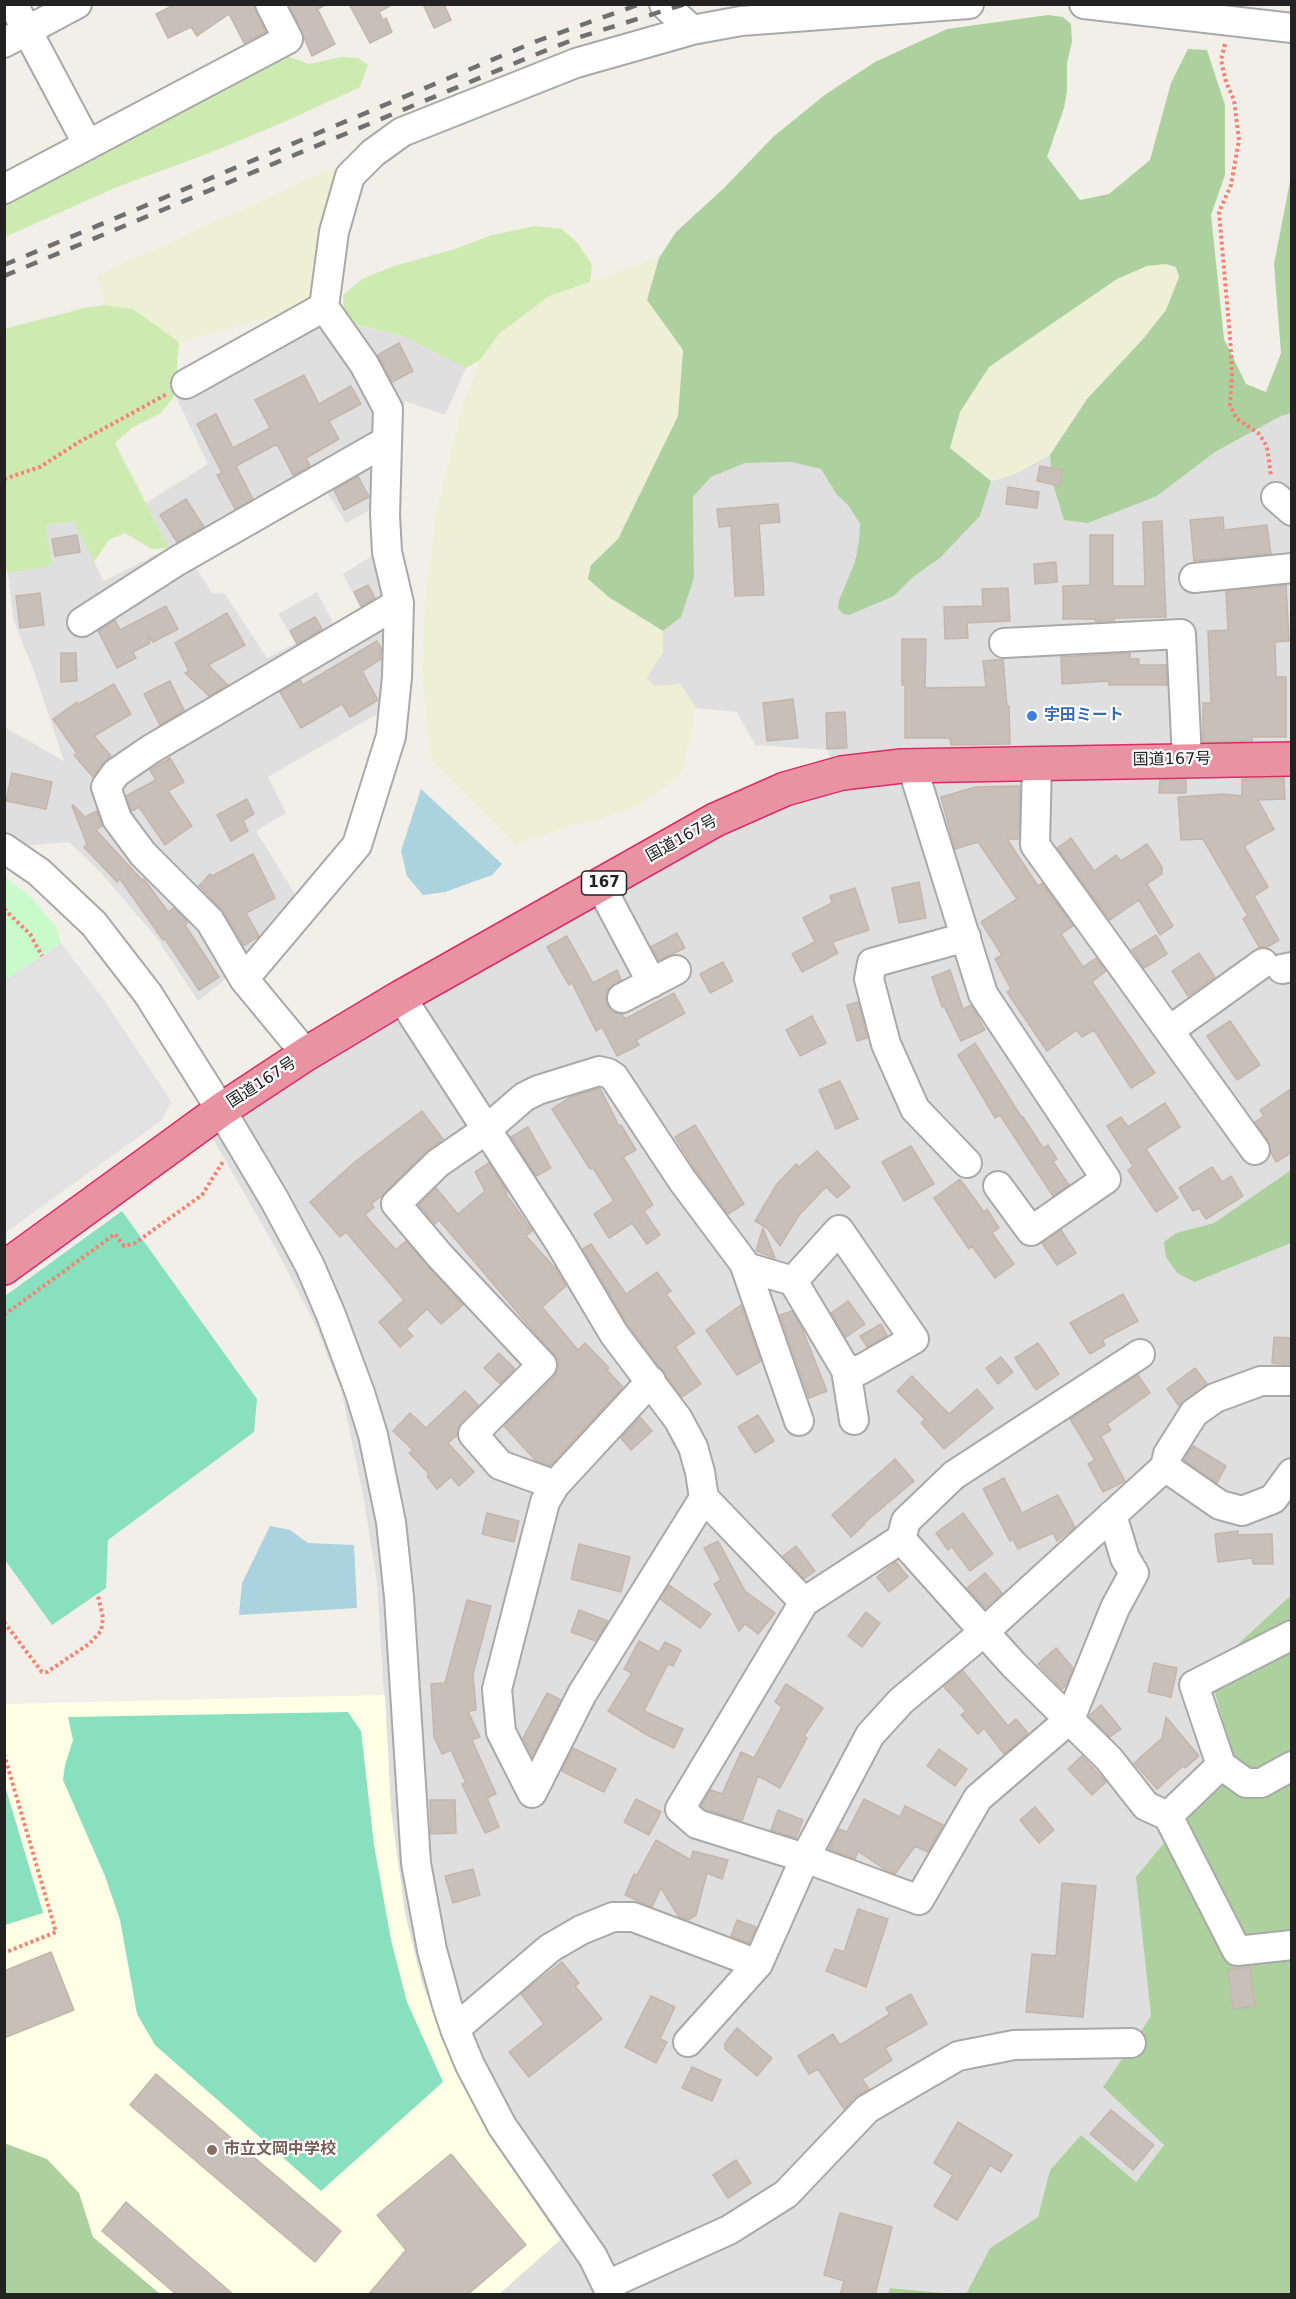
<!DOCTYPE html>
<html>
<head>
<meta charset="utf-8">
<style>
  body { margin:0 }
  #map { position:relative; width:1296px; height:2299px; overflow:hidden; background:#f2efe9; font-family:"DejaVu Sans",sans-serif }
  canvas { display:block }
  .frame { position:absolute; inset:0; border:6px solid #222; pointer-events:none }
</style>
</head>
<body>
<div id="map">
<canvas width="1296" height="2299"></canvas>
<div class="frame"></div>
</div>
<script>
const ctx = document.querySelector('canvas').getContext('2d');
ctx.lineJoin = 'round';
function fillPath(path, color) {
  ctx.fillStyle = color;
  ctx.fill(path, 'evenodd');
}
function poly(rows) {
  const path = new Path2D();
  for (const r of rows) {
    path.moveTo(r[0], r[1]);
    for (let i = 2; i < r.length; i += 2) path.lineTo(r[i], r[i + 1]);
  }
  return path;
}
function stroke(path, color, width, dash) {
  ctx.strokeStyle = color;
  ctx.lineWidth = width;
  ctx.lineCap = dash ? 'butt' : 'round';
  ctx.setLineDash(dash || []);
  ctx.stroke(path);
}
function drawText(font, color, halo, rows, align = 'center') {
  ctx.font = font + ' "DejaVu Sans","Noto Sans JP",sans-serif';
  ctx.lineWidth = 4.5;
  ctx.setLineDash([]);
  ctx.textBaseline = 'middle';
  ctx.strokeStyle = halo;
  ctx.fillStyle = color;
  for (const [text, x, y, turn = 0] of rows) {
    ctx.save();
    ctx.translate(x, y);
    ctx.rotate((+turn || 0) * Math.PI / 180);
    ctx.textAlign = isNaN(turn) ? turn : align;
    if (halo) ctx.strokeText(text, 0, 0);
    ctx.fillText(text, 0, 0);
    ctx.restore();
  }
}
fillPath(poly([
  [308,314,403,336,466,368,445,415,405,401,383,503,346,523,325,489,192,562,212,593,225,594,267,658,296,643,278,614,317,592,336,628,363,613,343,574,378,552,395,613,384,710,268,777,286,813,256,831,298,899,245,964,198,1001,156,937,101,873,69,842,23,846,5,835,4,727,64,761,34,671,14,622,8,573,51,566,46,525,74,522,104,581,169,548,146,503,208,464,175,395],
  [1291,413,1291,1170,1214,1223,1176,1233,1195,1282,1291,1243,1291,1595,1209,1671,1233,1759,1137,1877,1151,2016,1103,2087,1164,2145,1136,2182,1081,2135,1050,2170,1038,2217,990,2248,966,2294,891,2288,888,2294,499,2294,560,2240,485,2128,458,2074,422,1983,405,1914,391,1810,377,1582,362,1489,341,1390,315,1324,275,1247,212,1137,285,1049,733,794,785,772,830,759,828,750,755,745,737,712,696,708,680,684,655,687,646,678,663,652,663,631,681,616,694,578,693,497,711,477,745,463,793,462,821,469,837,495,848,505,860,524,859,540,855,562,839,600,838,608,878,602,894,596,913,577,940,558,980,516,991,481,1015,474,1050,455,1052,481,1157,496,1215,452,1279,417]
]), '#e0dfdf');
fillPath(poly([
  [385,1695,391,1810,405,1914,422,1983,458,2074,485,2128,560,2240,499,2294,160,2294,93,2237,79,2193,5,2143,4,1704]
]), '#ffffe5');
fillPath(poly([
  [338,166,307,307,179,342,133,309,105,305,98,275],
  [659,258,647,300,683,350,678,416,618,539,591,565,610,598,663,631,663,652,646,678,655,686,680,684,696,708,683,770,664,788,633,809,561,829,517,845,431,759,422,670,425,603,436,514,461,411,480,360,499,334,549,296],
  [1166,264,1176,267,1179,277,1166,310,1143,339,1087,399,1050,455,1015,474,991,481,950,449,960,412,989,367,1117,279,1147,266]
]), '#eef0d5');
fillPath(poly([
  [281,54,309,64,341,57,358,58,368,65,360,87,284,122,207,154,117,187,5,237,5,201],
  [535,226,562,229,577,242,592,265,590,282,549,296,499,334,480,360,466,368,403,336,345,322,343,295,362,279,394,266,455,249,492,235],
  [105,305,133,309,179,342,175,395,161,413,132,428,115,443,169,548,151,549,125,533,109,540,94,562,74,522,46,525,52,566,8,573,4,566,4,329,84,308]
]), '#cdebb0');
fillPath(poly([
  [1048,15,1063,17,1071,24,1072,42,1067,63,1067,91,1064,108,1047,157,1080,200,1109,194,1150,160,1171,83,1188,49,1207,50,1225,105,1225,175,1211,215,1224,339,1246,384,1266,392,1281,353,1274,264,1291,176,1291,413,1279,417,1215,452,1157,496,1088,523,1064,520,1052,481,1050,455,1087,399,1143,339,1166,310,1179,277,1176,267,1166,264,1147,266,1117,279,989,367,960,412,950,448,991,481,980,516,940,558,913,577,894,596,849,615,843,614,838,608,839,600,855,562,859,540,860,524,848,505,837,495,821,469,792,462,745,463,711,477,693,497,694,578,681,617,663,631,610,598,588,579,591,565,618,539,678,416,683,350,647,300,659,258,676,232,724,188,773,137,826,94,875,62,947,29],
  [1291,1170,1291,1243,1195,1282,1177,1273,1166,1257,1164,1242,1176,1233,1214,1223],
  [1291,1595,1291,2294,966,2294,990,2248,1038,2217,1050,2170,1081,2135,1136,2182,1164,2145,1103,2087,1151,2016,1136,1877,1233,1759,1209,1671],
  [4,2143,47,2159,79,2193,93,2237,160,2294,5,2294],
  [890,2288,956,2294,888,2294]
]), '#add19e');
fillPath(poly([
  [4,876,32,898,56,927,61,943,5,980]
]), '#c8facc');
fillPath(poly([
  [122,1211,257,1399,254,1432,108,1540,106,1588,52,1625,5,1560,5,1296],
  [348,1712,361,1731,374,1845,391,1940,407,2002,443,2082,321,2191,155,2045,137,2014,120,1920,105,1876,63,1780,65,1765,73,1740,68,1717],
  [5,1786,43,1913,5,1925,4,1925]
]), '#88e0be');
fillPath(poly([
  [61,943,104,1000,171,1101,162,1120,5,1233,5,980]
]), '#e2e2e2');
fillPath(poly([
  [421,789,502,864,492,875,445,892,423,895,407,876,401,851],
  [270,1526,290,1530,308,1543,354,1545,357,1608,239,1615,242,1583]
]), '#aad3df');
const building = poly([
  [176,4,254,4,266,32,244,43,229,14,197,36,191,27,168,38,156,14,176,4],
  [289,4,327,4,316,10,318,10,335,44,312,56,289,4],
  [349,4,393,4,379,12,383,20,386,18,392,32,370,43,349,4],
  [423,4,444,4,451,20,434,28,423,4],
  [399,343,413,371,392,382,378,355,399,343],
  [304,375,319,404,351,386,361,404,329,421,339,439,306,458,310,466,293,475,277,444,236,466,253,499,235,509,217,475,222,473,197,424,216,414,233,448,270,428,255,400,304,375],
  [1040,466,1063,470,1060,486,1037,481,1040,466],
  [358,476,369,497,344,510,334,490,358,476],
  [1008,487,1039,492,1037,508,1006,504,1008,487],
  [186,499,204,527,177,542,160,515,186,499],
  [778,504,780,522,759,524,764,595,735,596,731,526,719,527,717,509,778,504],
  [1223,517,1224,530,1267,525,1271,554,1194,561,1190,520,1223,517],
  [1162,521,1166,617,1114,618,1114,621,1095,621,1095,619,1063,619,1063,586,1090,585,1090,535,1113,535,1113,586,1145,586,1143,522,1162,521],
  [77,535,80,552,55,556,52,539,77,535],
  [1056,562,1057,582,1035,584,1034,564,1056,562],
  [368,585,375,598,361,606,354,592,368,585],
  [1286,585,1289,641,1275,642,1276,677,1286,677,1286,737,1252,737,1252,741,1203,742,1203,703,1211,703,1208,631,1228,630,1226,591,1286,585],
  [1008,588,1010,621,967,623,968,638,945,639,944,607,983,606,982,589,1008,588],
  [40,593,44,625,20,628,16,596,40,593],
  [166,606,178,629,153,642,147,636,150,643,133,652,136,658,117,668,98,631,115,620,120,630,166,606],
  [227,613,245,645,208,665,228,685,209,696,185,673,189,671,175,643,227,613],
  [315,617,322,629,297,644,290,631,315,617],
  [902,639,926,639,925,688,986,687,983,661,1003,659,1007,706,1009,706,1010,744,951,745,950,738,905,738,905,685,902,685,902,639],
  [377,641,381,648,381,659,362,671,378,700,350,717,342,704,301,728,280,692,300,680,303,685,377,641],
  [61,653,76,653,77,681,61,682,61,653],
  [1130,653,1130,659,1139,659,1139,665,1166,665,1167,685,1109,685,1109,681,1062,684,1061,657,1130,653],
  [170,681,184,710,160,725,144,694,170,681],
  [114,684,131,714,94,736,111,756,103,763,93,777,74,755,77,753,53,719,77,702,77,705,114,684],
  [793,699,798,738,767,741,763,703,793,699],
  [845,712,847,748,827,749,826,713,845,712],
  [170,758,184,782,168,791,192,826,165,845,139,807,132,811,126,796,156,780,150,770,170,758],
  [12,773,52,782,46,809,6,801,12,773],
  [1284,778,1285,799,1258,800,1274,829,1244,846,1268,887,1254,896,1279,940,1267,947,1259,947,1243,919,1248,916,1203,839,1181,840,1178,797,1223,794,1242,796,1242,779,1284,778],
  [1160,780,1186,780,1186,793,1159,793,1160,780],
  [1020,786,1019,839,1007,839,1038,886,1042,883,1073,926,1061,934,1083,967,1096,958,1106,971,1092,982,1155,1073,1131,1088,1094,1030,1082,1037,1077,1030,1047,1051,1007,992,1011,989,995,959,1002,955,981,922,1017,899,978,842,955,849,941,797,976,787,1020,786],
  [247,799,254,814,243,820,248,831,231,841,217,815,247,799],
  [73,805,85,817,97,811,102,826,96,830,142,880,144,879,168,912,174,908,188,922,185,925,219,977,199,990,165,939,163,940,120,879,117,882,84,847,87,844,72,806,73,805],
  [1071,838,1094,871,1116,855,1121,861,1147,844,1162,867,1162,874,1147,884,1173,926,1160,935,1139,900,1110,920,1057,848,1071,838],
  [253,854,275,898,246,913,259,936,244,946,224,912,199,886,210,874,212,876,253,854],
  [919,882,926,918,899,923,892,888,919,882],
  [855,888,869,930,832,942,838,953,802,972,792,954,815,942,803,918,832,903,830,896,855,888],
  [677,933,685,948,659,960,651,947,677,933],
  [1156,935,1167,954,1144,968,1132,950,1156,935],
  [567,936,593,983,617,970,621,980,608,989,606,997,607,1005,613,1012,622,1014,625,1019,674,993,685,1013,636,1040,639,1045,617,1056,602,1027,596,1031,572,983,569,985,547,947,567,936],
  [1199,953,1215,977,1188,996,1172,971,1199,953],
  [723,962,733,981,710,993,700,974,723,962],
  [950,970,963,1009,971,1005,985,1030,961,1041,944,1006,942,1007,932,977,950,970],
  [858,1002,867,1038,857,1041,847,1005,858,1002],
  [812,1016,826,1043,800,1056,786,1030,812,1016],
  [1230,1021,1260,1065,1237,1080,1207,1036,1230,1021],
  [975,1043,1022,1118,1023,1117,1043,1148,1048,1145,1057,1159,1053,1162,1069,1185,1053,1196,1000,1115,995,1118,958,1055,975,1043],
  [840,1081,858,1119,836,1129,819,1090,840,1081],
  [600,1088,619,1126,621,1125,636,1150,623,1157,653,1205,644,1211,660,1235,647,1244,632,1223,609,1238,594,1214,614,1201,593,1168,590,1169,552,1109,571,1097,600,1088],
  [1292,1088,1292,1152,1276,1162,1271,1153,1268,1140,1255,1122,1264,1116,1260,1110,1292,1088],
  [1165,1103,1180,1127,1146,1149,1178,1198,1156,1212,1128,1170,1133,1166,1107,1126,1121,1117,1128,1127,1165,1103],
  [422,1111,443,1139,426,1151,383,1195,371,1204,374,1207,365,1215,396,1250,406,1241,463,1305,441,1324,427,1309,406,1329,413,1336,400,1347,379,1322,404,1300,346,1232,340,1237,310,1202,356,1161,422,1111],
  [695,1125,744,1204,728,1214,696,1171,675,1137,695,1125],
  [528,1127,551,1168,536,1176,511,1137,528,1127],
  [911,1146,934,1184,904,1201,882,1162,911,1146],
  [817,1151,850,1187,837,1198,826,1187,799,1215,780,1246,767,1228,755,1221,777,1184,796,1164,799,1167,817,1151],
  [489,1163,507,1191,506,1194,532,1231,526,1236,555,1268,566,1286,542,1307,578,1350,585,1343,609,1368,607,1370,623,1387,550,1466,536,1461,504,1426,554,1377,558,1370,559,1361,439,1220,435,1224,419,1205,436,1188,458,1214,485,1191,475,1172,489,1163],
  [1212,1167,1222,1182,1231,1176,1243,1196,1206,1219,1199,1208,1193,1211,1179,1188,1212,1167],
  [960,1179,984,1212,987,1209,999,1228,992,1233,1014,1264,995,1278,972,1246,969,1249,934,1198,960,1179],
  [763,1228,775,1258,756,1251,763,1228],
  [1061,1230,1076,1253,1057,1265,1042,1243,1061,1230],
  [591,1244,626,1294,657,1272,671,1291,666,1294,695,1333,675,1347,701,1384,682,1397,628,1325,583,1249,591,1244],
  [1123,1294,1138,1321,1102,1340,1105,1345,1090,1354,1070,1323,1123,1294],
  [848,1301,865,1324,846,1337,831,1313,848,1301],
  [741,1305,761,1361,737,1375,706,1330,741,1305],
  [792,1311,801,1326,827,1391,809,1398,780,1315,792,1311],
  [881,1324,887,1335,867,1347,860,1336,881,1324],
  [1274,1337,1292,1338,1292,1365,1272,1363,1274,1337],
  [1038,1343,1059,1374,1036,1390,1015,1358,1038,1343],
  [499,1353,515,1369,500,1384,484,1368,499,1353],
  [1001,1357,1013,1372,998,1384,986,1368,1001,1357],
  [1195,1368,1207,1384,1179,1406,1167,1389,1195,1368],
  [1138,1375,1150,1393,1107,1424,1111,1430,1101,1436,1125,1481,1103,1492,1088,1464,1095,1460,1070,1419,1138,1375],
  [912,1376,949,1414,977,1389,993,1408,944,1449,921,1423,925,1419,897,1391,912,1376],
  [465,1391,478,1405,461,1422,457,1435,448,1443,474,1472,459,1486,451,1477,437,1489,427,1476,429,1474,409,1453,413,1450,393,1431,410,1413,426,1428,465,1391],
  [758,1415,774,1441,755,1453,738,1427,758,1415],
  [640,1417,652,1431,631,1450,621,1438,640,1417],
  [1193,1446,1226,1466,1217,1483,1184,1460,1193,1446],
  [895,1459,914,1481,864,1523,865,1524,851,1537,832,1515,895,1459],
  [1004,1478,1022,1513,1058,1495,1075,1527,1057,1541,1053,1533,1018,1549,1013,1539,1010,1541,983,1489,1004,1478],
  [487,1513,519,1521,514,1542,482,1534,487,1513],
  [963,1513,993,1554,970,1571,952,1547,948,1550,936,1533,963,1513],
  [1238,1531,1238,1535,1272,1534,1273,1564,1253,1564,1252,1558,1218,1562,1215,1534,1238,1531],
  [718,1541,745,1591,775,1613,758,1634,745,1624,739,1631,714,1584,721,1580,704,1548,718,1541],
  [579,1544,630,1557,621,1592,571,1579,579,1544],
  [796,1546,815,1571,804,1579,783,1556,796,1546],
  [896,1562,908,1577,889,1592,877,1577,896,1562],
  [985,1573,1002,1593,985,1608,967,1588,985,1573],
  [669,1585,711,1614,700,1628,660,1599,669,1585],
  [467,1600,491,1606,473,1674,476,1710,468,1711,480,1737,472,1740,496,1794,487,1798,499,1827,485,1833,462,1784,466,1783,451,1750,442,1754,434,1737,431,1684,445,1683,467,1600],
  [579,1610,608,1621,596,1641,571,1632,579,1610],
  [866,1612,880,1623,862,1647,848,1636,866,1612],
  [639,1641,659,1652,665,1642,681,1650,673,1666,668,1664,644,1711,683,1729,674,1748,649,1736,608,1711,632,1673,624,1669,639,1641],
  [1056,1648,1073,1668,1066,1686,1062,1689,1038,1664,1056,1648],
  [1154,1663,1177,1668,1171,1697,1148,1692,1154,1663],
  [963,1671,1008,1726,1016,1719,1028,1733,1004,1754,984,1728,978,1734,961,1715,966,1711,944,1687,963,1671],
  [786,1684,823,1708,804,1736,807,1738,780,1788,758,1776,742,1821,705,1809,701,1806,711,1790,722,1794,741,1752,754,1758,782,1707,775,1702,786,1684],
  [547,1693,561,1700,532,1756,523,1738,547,1693],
  [1101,1705,1121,1729,1110,1737,1089,1716,1101,1705],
  [1166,1717,1199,1756,1185,1768,1183,1766,1157,1789,1134,1763,1162,1738,1166,1717],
  [573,1748,616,1769,604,1792,562,1771,573,1748],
  [939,1749,967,1769,955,1786,927,1766,939,1749],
  [1082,1756,1106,1782,1092,1795,1068,1769,1082,1756],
  [636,1799,661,1812,649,1835,624,1822,636,1799],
  [864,1799,900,1817,905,1806,943,1825,928,1852,915,1846,895,1874,887,1871,858,1851,855,1859,829,1849,839,1829,847,1832,864,1799],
  [430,1800,455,1800,456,1833,431,1834,430,1800],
  [1035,1807,1054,1830,1039,1843,1020,1820,1035,1807],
  [778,1810,803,1820,796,1838,771,1830,778,1810],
  [656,1840,691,1860,693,1851,728,1860,722,1879,707,1873,696,1915,688,1920,679,1917,661,1888,652,1907,625,1895,634,1874,637,1875,656,1840],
  [473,1869,480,1895,453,1903,445,1876,473,1869],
  [1062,1883,1096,1886,1083,2017,1026,2012,1032,1954,1056,1956,1062,1883],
  [858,1909,888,1919,866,1987,826,1971,835,1949,844,1952,858,1909],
  [737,1920,756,1927,749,1943,731,1936,737,1920],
  [51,1952,74,2010,4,2038,4,1971,51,1952],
  [562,1962,579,1983,575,1986,602,2019,529,2077,509,2052,544,2024,521,1994,562,1962],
  [1250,1967,1255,2006,1233,2009,1228,1970,1250,1967],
  [911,1994,927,2024,885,2048,892,2060,862,2079,869,2089,855,2097,844,2109,818,2069,809,2074,798,2056,833,2034,840,2045,890,2014,886,2008,911,1994],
  [651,1996,675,2007,660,2039,667,2042,656,2063,625,2047,651,1996],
  [737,2028,772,2058,757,2076,725,2049,725,2043,737,2028],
  [692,2067,721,2080,712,2101,682,2088,692,2067],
  [156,2074,341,2231,315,2262,130,2105,156,2074],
  [1111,2110,1154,2145,1133,2170,1090,2134,1111,2110],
  [958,2122,1012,2155,1001,2172,990,2165,957,2220,934,2206,953,2175,934,2163,958,2122],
  [451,2154,526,2245,467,2295,368,2295,406,2250,377,2215,451,2154],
  [736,2160,751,2183,728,2198,713,2175,736,2160],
  [126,2202,234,2295,177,2295,102,2231,126,2202],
  [840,2213,892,2227,875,2295,840,2295,844,2281,824,2275,840,2213]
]);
fillPath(building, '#c7bfb8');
stroke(building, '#c4b6ab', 1.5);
const minor = poly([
  [13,4,88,145],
  [664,4,692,30],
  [1084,4,1292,28],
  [4,43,77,4],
  [4,189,288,39,270,4],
  [186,384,324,307],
  [1276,497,1292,511],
  [1194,578,1292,568],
  [82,622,177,561,385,442],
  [1004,643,1181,634,1187,759],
  [1037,763,1035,845,1255,1150],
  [912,766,983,994,1106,1179,1031,1231,998,1186],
  [4,848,39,872,94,924,148,994,221,1110,274,1199,310,1266,331,1315,360,1393,373,1435,391,1522,399,1597,416,1863,432,1950,447,2005,455,2029,470,2065,502,2126,593,2257,611,2294],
  [600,885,652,983],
  [966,937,872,963,869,979,886,1044,915,1109,967,1163],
  [1282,969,1292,967],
  [244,979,210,921,143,854,117,819,106,787,116,773,151,749,399,603],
  [401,997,560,1243,614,1334,678,1419,693,1447,700,1472,704,1498,804,1602],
  [622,998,676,970],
  [1170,1030,1263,963],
  [306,1054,244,979,357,845,391,736,397,677,399,603,387,552,385,515,388,409,364,364,324,307,334,232,350,176,373,153,402,132,576,63,692,30,741,21,969,4],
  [746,1267,793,1281,846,1370,860,1370,914,1339,839,1230,793,1281],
  [846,1370,854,1420],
  [651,1381,555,1485,545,1502,497,1689,501,1732,532,1793,582,1694,704,1498],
  [1165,1467,1220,1505,1242,1511,1273,1499,1292,1473],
  [555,1485,500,1465,473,1434,542,1365,440,1256,396,1204,438,1163,486,1130,524,1097,538,1090,599,1071,608,1073,614,1077,682,1180,744,1263,799,1421],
  [1112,1515,1125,1558,1134,1573,1115,1608,1070,1719,978,1798,919,1900,805,1858,697,1824,680,1809,804,1602,901,1539,906,1521,954,1475,1140,1354],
  [901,1539,1013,1664,1109,1759,1146,1806,1168,1816,1237,1951,1292,1945],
  [1221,1765,1194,1685,1292,1635],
  [1168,1816,1221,1765,1246,1783,1261,1783,1292,1766],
  [455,2029,550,1948,581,1930,613,1917,633,1917,758,1964],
  [688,2042,758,1964,805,1858,870,1735,901,1701,985,1631,1165,1467,1168,1454,1194,1413,1215,1398,1261,1381,1292,1381],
  [607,2285,729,2230,786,2194,867,2109,958,2056,1014,2045,1131,2043]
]);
const highway = poly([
  [4,1268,221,1110,306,1054,401,997,715,820,785,789,842,773,902,766,1292,759]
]);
stroke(minor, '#a9a9a9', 32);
stroke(highway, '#dc2a67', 36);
stroke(poly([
  [1225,44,1221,60,1226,82,1234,100,1239,140,1231,185,1219,212,1230,337,1232,372,1230,405,1236,418,1258,433,1263,440,1267,447,1271,476],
  [4,479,40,467,79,442,167,394],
  [4,909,30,934,42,956],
  [4,1315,115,1234,124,1246,135,1243,202,1195,224,1160],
  [4,1622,42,1672,47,1672,89,1644,101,1631,103,1618,98,1596],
  [4,1754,56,1932,4,1953]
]), '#fa8072', 4, [3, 3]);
stroke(minor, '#fff', 28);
stroke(highway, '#e892a2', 33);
stroke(poly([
  [4,265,537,41,640,4],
  [4,276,537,54,580,37,685,4]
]), '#707070', 4.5, [12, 12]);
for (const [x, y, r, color] of [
  [1032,716,6,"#3f7fe0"],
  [212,2150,6,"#8d6e63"]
]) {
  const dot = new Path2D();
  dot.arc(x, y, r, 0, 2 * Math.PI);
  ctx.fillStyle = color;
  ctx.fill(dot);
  stroke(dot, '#fff', 2);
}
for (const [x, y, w] of [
  [604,883,45]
]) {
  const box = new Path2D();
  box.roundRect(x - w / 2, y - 12, w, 24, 4.5);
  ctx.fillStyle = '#fff';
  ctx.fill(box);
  stroke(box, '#222', 1.5);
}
drawText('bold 15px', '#222', null, [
  ["167",604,883]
]);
drawText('bold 16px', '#366cbe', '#fff', [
  ["宇田ミート",1044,716]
], 'left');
drawText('16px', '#222', '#fff', [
  ["国道167号",1172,760,-1],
  ["国道167号",682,839,-29],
  ["国道167号",262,1083,-33]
]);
drawText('bold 16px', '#785e54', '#fff', [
  ["市立文岡中学校",224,2150]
], 'left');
</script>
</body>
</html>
